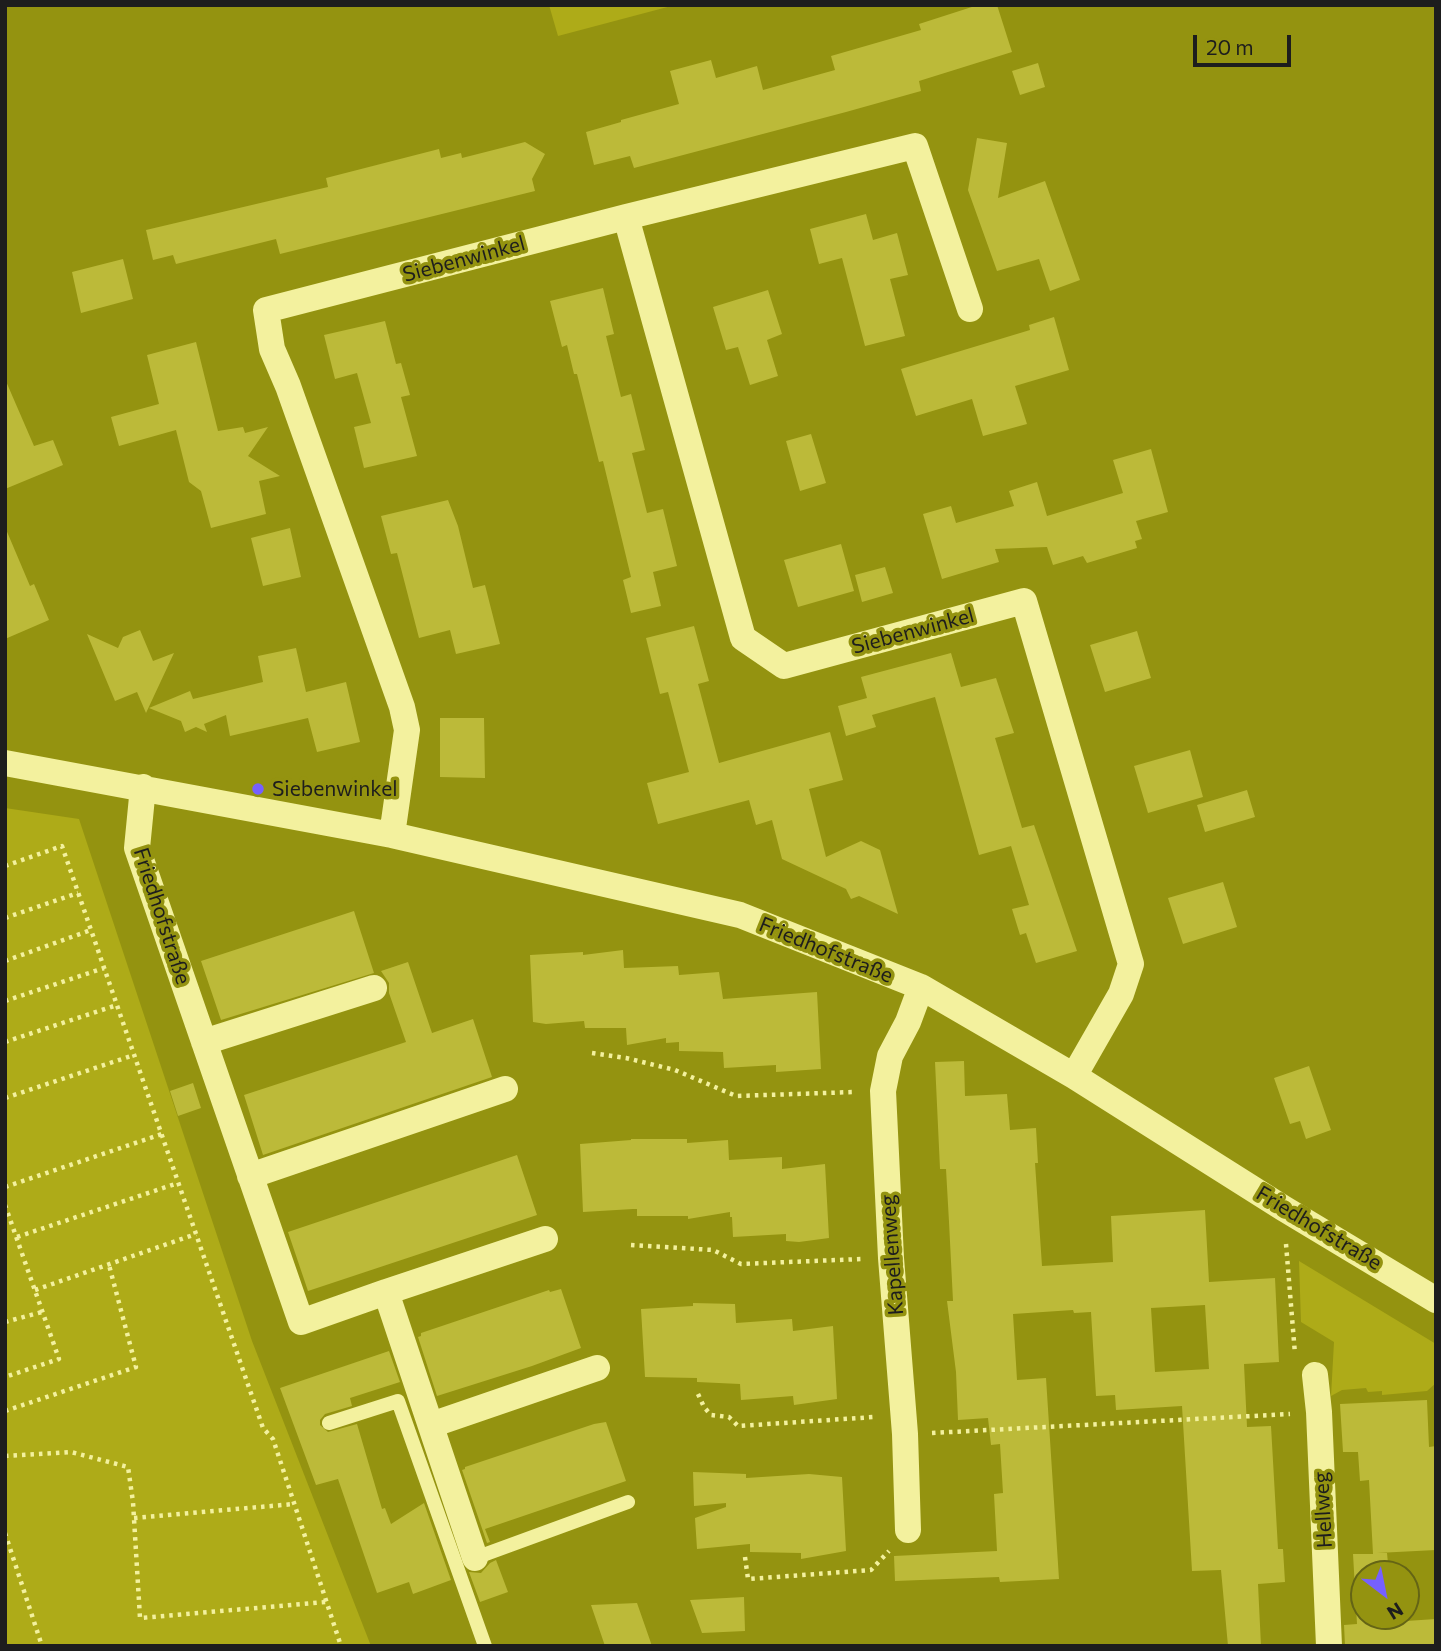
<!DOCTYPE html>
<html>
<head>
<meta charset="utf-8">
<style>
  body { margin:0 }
  #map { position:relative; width:1441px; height:1651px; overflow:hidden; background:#949310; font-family:Commissioner,sans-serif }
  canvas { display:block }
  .frame { position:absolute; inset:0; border:7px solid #1d1d1d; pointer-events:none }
  .north { position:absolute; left:1350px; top:1560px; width:70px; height:70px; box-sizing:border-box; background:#949310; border:2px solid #646415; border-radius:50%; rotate:148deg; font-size:19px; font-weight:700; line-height:28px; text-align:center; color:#1d1d1d }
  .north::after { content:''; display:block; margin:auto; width:24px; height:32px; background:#7660ff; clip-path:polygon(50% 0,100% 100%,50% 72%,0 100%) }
  .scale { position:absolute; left:1193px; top:35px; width:98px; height:32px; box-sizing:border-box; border:4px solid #1d1d1d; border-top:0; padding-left:9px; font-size:21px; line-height:24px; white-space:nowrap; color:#1d1d1d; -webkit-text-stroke:5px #949310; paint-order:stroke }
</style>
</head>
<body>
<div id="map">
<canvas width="1441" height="1651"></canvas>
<div class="frame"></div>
<div class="north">N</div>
<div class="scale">20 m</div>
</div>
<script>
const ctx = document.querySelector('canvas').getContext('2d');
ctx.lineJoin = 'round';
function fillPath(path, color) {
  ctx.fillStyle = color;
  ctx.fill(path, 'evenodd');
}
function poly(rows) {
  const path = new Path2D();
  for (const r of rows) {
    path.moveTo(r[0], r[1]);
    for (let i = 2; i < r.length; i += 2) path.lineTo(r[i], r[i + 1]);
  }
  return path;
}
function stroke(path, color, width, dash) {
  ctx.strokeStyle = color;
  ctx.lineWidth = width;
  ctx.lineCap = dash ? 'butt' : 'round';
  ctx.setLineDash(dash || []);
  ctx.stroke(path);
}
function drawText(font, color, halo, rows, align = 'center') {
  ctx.font = font + ' Commissioner,sans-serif';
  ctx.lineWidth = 7;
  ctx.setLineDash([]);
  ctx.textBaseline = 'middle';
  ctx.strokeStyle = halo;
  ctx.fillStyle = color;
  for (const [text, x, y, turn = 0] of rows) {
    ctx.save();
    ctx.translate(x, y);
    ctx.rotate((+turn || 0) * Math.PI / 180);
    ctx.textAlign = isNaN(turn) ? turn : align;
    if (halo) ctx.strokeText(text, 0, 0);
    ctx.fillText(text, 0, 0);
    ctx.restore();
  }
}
fillPath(poly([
  [549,5,675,5,558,36],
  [5,808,79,819,252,1341,371,1646,5,1646],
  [1299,1261,1436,1344,1436,1383,1427,1391,1382,1395,1382,1391,1368,1392,1366,1388,1342,1390,1331,1396,1334,1342,1301,1322]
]), '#aeab18');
fillPath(poly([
  [978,5,997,5,1012,52,919,81,921,91,846,112,634,168,630,156,594,165,586,132,621,122,621,120,679,104,670,71,711,60,716,78,757,66,763,90,835,70,831,56,921,30,919,24],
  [1038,63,1045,87,1020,95,1012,71],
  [977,138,1007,143,998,198,1045,181,1080,280,1050,291,1039,259,997,271,968,190],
  [525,142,545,154,532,179,535,191,280,254,276,239,176,264,173,255,153,260,146,230,328,187,326,178,439,149,441,158,461,153,462,158],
  [866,214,873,240,897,233,908,275,890,279,905,336,865,346,842,258,819,264,810,229],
  [123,259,133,299,81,313,72,272],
  [603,288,614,334,606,336,621,397,631,394,645,450,632,453,647,513,663,509,677,566,653,572,661,606,631,613,623,580,631,577,603,461,599,462,577,374,574,374,567,345,562,347,550,301],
  [768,290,782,334,767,340,778,376,750,385,738,347,726,350,713,307],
  [1054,317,1069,370,1015,386,1027,424,983,436,972,399,916,416,901,369,1030,330,1029,325],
  [385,321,396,364,401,363,410,395,401,397,417,456,364,468,354,427,371,423,357,373,335,379,324,335],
  [196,342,218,431,243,427,245,433,268,427,248,456,280,476,259,481,266,514,211,528,201,491,189,482,176,430,119,446,111,417,159,404,147,355],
  [5,379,34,446,53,440,63,465,5,489],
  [811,434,826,483,800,491,786,441],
  [1151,449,1168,512,1136,521,1142,539,1135,541,1137,548,1087,563,1083,556,1053,565,1047,547,995,549,999,562,942,579,923,514,951,506,956,523,1014,506,1009,491,1037,482,1047,516,1123,493,1113,460],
  [448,500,458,526,473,588,485,585,500,644,456,654,450,630,419,638,397,553,391,554,381,516],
  [5,527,30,586,34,584,49,620,5,639],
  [290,528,301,577,263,586,251,538],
  [841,544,854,591,798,607,784,560],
  [885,567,893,593,862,602,855,575],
  [694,626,709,681,698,684,719,763,830,732,843,780,809,789,826,857,861,841,880,850,898,914,859,896,851,899,846,889,782,859,772,820,756,825,749,800,658,824,647,783,689,772,668,692,660,694,646,638],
  [140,630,153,661,174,653,146,713,137,692,115,701,87,634,118,648,123,637],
  [1137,631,1151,678,1105,692,1090,645],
  [296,648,306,692,346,682,360,742,317,752,308,718,230,736,226,715,204,724,207,732,196,727,185,732,181,721,149,708,190,691,193,699,263,682,258,656],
  [951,653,961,687,996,678,1014,733,995,738,1022,828,1034,825,1077,951,1036,963,1026,933,1020,935,1012,909,1029,905,1011,846,979,855,935,697,872,715,876,727,846,736,838,706,867,698,861,677],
  [440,718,484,718,485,778,440,777],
  [1190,750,1203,797,1148,813,1134,766],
  [1247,790,1255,817,1205,832,1197,805],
  [1223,882,1237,927,1183,944,1168,898],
  [354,911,374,973,221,1020,201,961],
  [623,950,624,968,678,966,679,975,719,972,723,999,817,992,821,1069,776,1072,776,1065,724,1068,723,1052,679,1051,679,1042,666,1043,666,1038,627,1045,626,1028,585,1028,584,1021,546,1024,533,1022,530,955,583,952,583,955],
  [408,962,432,1033,473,1019,492,1077,263,1155,244,1095,406,1042,389,993,389,983,381,971],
  [964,1061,965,1096,1007,1094,1010,1130,1036,1128,1038,1163,1035,1163,1042,1266,1113,1262,1111,1216,1205,1210,1209,1282,1275,1278,1279,1362,1244,1364,1247,1427,1271,1426,1278,1549,1283,1549,1285,1582,1258,1584,1261,1646,1228,1646,1221,1570,1192,1571,1182,1406,1116,1410,1115,1395,1096,1396,1091,1312,1074,1313,1073,1310,1013,1314,1017,1380,1046,1378,1059,1579,1000,1582,999,1577,895,1581,894,1556,997,1551,994,1494,1003,1493,1000,1444,991,1445,988,1418,958,1420,956,1372,947,1301,953,1301,949,1222,946,1169,940,1169,935,1062],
  [1205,1305,1209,1369,1155,1372,1151,1308],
  [1309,1066,1331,1130,1306,1139,1300,1121,1290,1124,1274,1078],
  [193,1083,201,1108,178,1116,170,1091],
  [631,1139,687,1139,687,1143,728,1140,729,1160,782,1157,782,1169,825,1164,829,1238,799,1242,786,1241,786,1234,733,1237,732,1217,730,1217,730,1212,688,1219,688,1216,637,1216,637,1209,633,1209,583,1212,580,1144,631,1140],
  [517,1155,537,1215,308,1291,288,1232],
  [561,1289,581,1348,532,1366,437,1396,418,1337,421,1336,421,1333,549,1290,550,1292],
  [693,1303,735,1304,736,1323,792,1319,793,1331,833,1326,837,1399,794,1405,793,1396,741,1400,740,1384,697,1382,697,1378,645,1377,641,1309,693,1306],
  [389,1351,400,1382,350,1398,352,1406,325,1414,320,1420,320,1425,328,1432,357,1424,382,1509,385,1508,391,1524,424,1503,451,1580,413,1594,409,1582,377,1593,338,1479,316,1485,280,1388],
  [1427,1400,1429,1447,1436,1446,1436,1550,1377,1553,1387,1553,1389,1574,1364,1574,1364,1616,1391,1616,1391,1622,1436,1619,1436,1646,1345,1646,1344,1625,1357,1624,1353,1554,1373,1554,1369,1480,1360,1481,1358,1452,1343,1452,1340,1404],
  [606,1422,626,1481,485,1529,490,1542,487,1543,462,1470,465,1469,465,1467,594,1424],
  [693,1472,746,1474,746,1478,809,1474,842,1477,846,1551,801,1559,801,1553,750,1552,750,1544,697,1549,695,1518,726,1507,726,1503,694,1506],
  [496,1560,508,1592,480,1602,469,1572,481,1573,490,1563],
  [744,1597,745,1631,702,1633,690,1600],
  [637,1603,652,1646,605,1646,591,1605]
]), '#bcba39');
stroke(poly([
  [5,866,62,846,263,1428,273,1439,341,1646],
  [5,918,78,893],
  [5,961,91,930],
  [5,1001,104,968],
  [5,1042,117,1005],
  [592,1053,626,1058,675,1070,736,1096,854,1092],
  [5,1098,134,1055],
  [5,1187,162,1134],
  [5,1205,59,1359,5,1377],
  [17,1237,178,1183],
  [1286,1244,1295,1354],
  [631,1245,713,1250,741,1264,862,1259],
  [35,1290,196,1234],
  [5,1322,42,1312],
  [698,1394,704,1407,711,1415,729,1417,738,1426,874,1417],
  [5,1411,136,1367,109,1265],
  [932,1433,1290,1414],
  [5,1456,71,1452,128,1467,133,1502,140,1618,326,1602],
  [134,1518,294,1504],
  [5,1533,42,1646],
  [745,1557,748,1579,871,1570,889,1551]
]), '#f3f19e', 4.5, [3.5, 5]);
stroke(poly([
  [329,1423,398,1401,485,1646],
  [475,1558,628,1502]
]), '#f3f19e', 14);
stroke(poly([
  [626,217,743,638,784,666,1024,601,1131,964,1121,994,1074,1076],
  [5,763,392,835,740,915,921,987,1074,1076,1283,1208,1436,1300],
  [143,787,137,848,301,1322,386,1292,475,1558],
  [392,835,407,730,402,707,288,386,272,349,266,310,626,217,915,146,970,309],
  [204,1042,374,988],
  [250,1176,505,1089],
  [386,1292,545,1239],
  [1315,1375,1319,1412,1329,1646],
  [431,1425,597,1368],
  [908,1530,905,1434,891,1258,883,1091,890,1056,908,1022,921,987]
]), '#f3f19e', 26);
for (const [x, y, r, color] of [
  [258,789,7,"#7660ff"]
]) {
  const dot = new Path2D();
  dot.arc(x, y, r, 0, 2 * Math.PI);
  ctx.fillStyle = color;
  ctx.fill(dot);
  stroke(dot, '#949310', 2.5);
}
drawText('21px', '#1d1d1d', '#949310', [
  ["Siebenwinkel",464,259,-15],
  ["Siebenwinkel",913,631,-15],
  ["Friedhofstraße",162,916,72],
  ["Friedhofstraße",826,950,22],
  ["Friedhofstraße",1319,1228,31],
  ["Kapellenweg",892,1255,-94],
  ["Hellweg",1323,1510,-93]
]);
drawText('21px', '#1d1d1d', '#949310', [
  ["Siebenwinkel",272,789]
], 'left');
</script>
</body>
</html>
